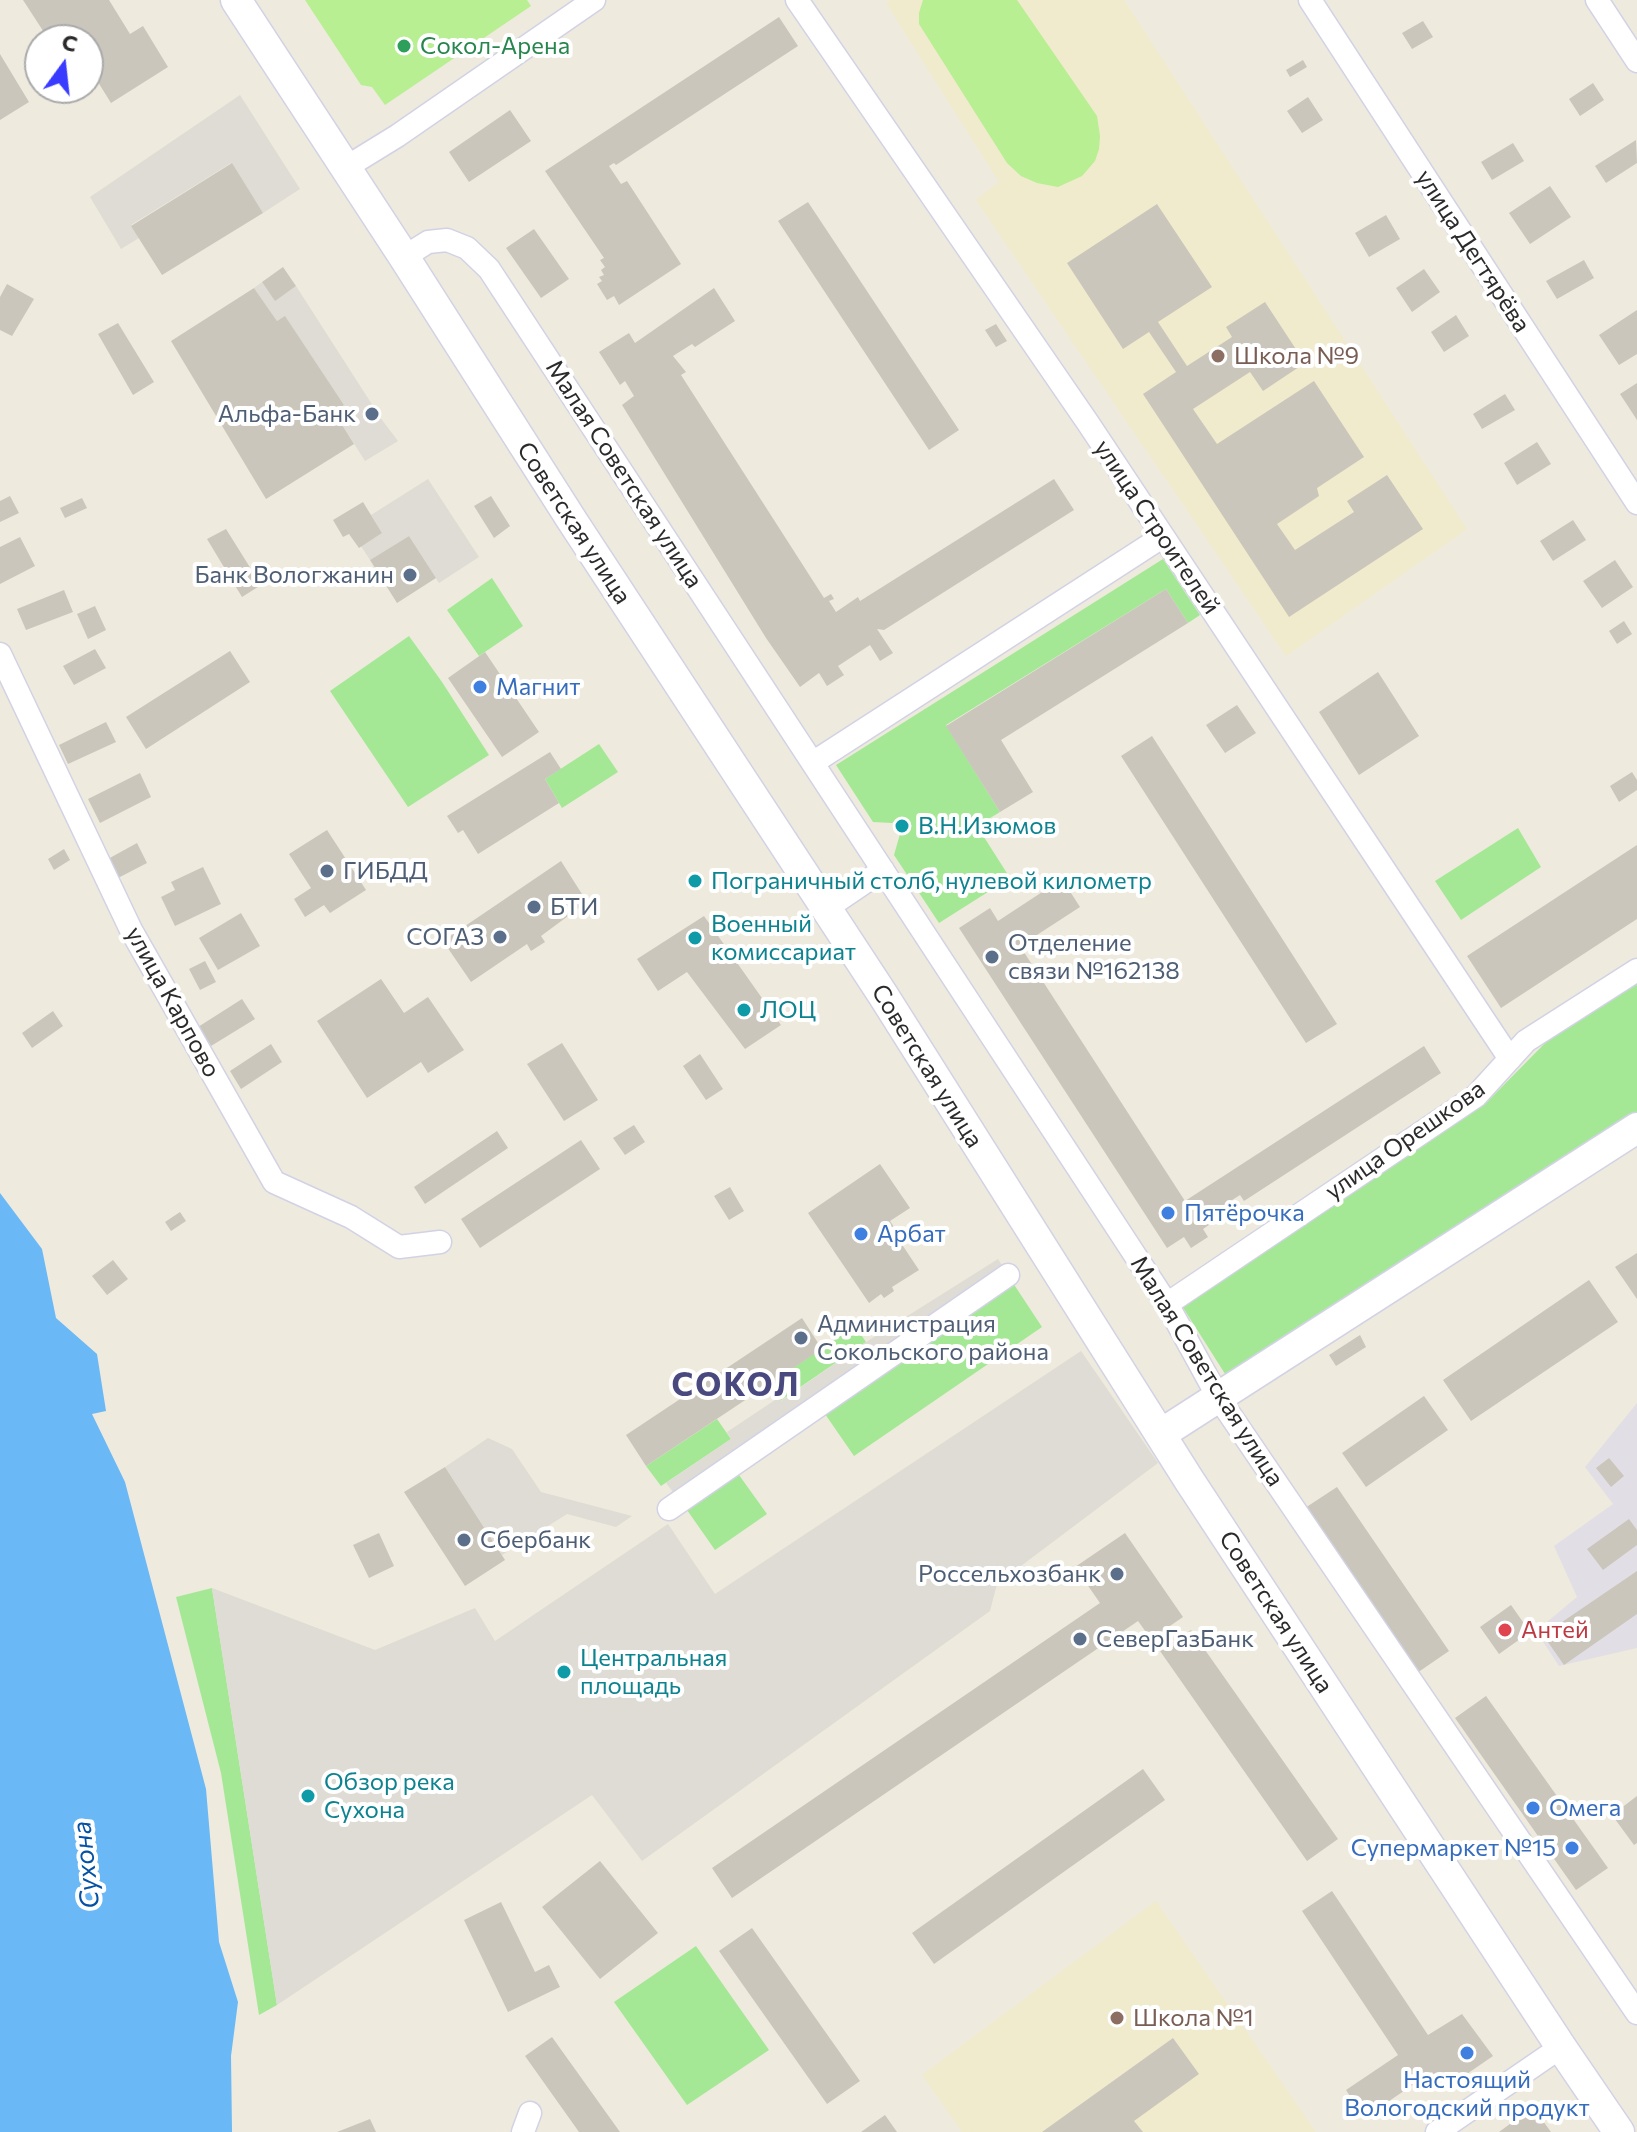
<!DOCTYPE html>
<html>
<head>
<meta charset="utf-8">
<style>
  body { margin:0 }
  #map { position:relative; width:1637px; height:2132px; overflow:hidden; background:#eeeadd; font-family:Commissioner,sans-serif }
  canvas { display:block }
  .north { position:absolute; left:24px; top:24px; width:80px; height:80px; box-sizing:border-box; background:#fff; border:2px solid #aaa; border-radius:50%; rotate:15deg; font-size:22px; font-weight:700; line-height:32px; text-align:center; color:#2b2b2b }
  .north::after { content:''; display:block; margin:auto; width:28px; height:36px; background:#393bff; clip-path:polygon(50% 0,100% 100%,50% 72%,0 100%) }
</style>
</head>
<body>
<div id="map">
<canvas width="1637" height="2132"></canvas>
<div class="north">С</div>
</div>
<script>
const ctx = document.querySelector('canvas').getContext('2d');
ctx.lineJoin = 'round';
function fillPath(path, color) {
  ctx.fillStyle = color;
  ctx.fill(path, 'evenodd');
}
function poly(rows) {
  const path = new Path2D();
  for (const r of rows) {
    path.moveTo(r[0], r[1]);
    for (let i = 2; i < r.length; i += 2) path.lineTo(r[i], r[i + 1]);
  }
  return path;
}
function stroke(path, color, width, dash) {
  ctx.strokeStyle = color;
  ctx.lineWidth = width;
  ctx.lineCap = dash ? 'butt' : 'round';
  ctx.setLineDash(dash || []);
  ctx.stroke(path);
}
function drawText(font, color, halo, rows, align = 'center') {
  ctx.font = font + ' Commissioner,sans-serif';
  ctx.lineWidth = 8;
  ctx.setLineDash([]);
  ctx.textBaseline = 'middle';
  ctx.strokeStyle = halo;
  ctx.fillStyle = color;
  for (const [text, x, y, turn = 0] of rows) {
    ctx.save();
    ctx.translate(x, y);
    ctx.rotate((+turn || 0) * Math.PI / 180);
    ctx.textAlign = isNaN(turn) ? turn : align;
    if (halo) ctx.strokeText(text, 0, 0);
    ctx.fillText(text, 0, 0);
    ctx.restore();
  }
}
fillPath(poly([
  [1637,1403,1637,1648,1559,1666,1536,1631,1577,1597,1554,1546,1613,1504,1585,1467]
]), '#e2dee6');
fillPath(poly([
  [891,0,1124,0,1467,529,1286,656,976,200,999,182,886,3],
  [1156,1901,1316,2132,962,2132,922,2075]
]), '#f0ebcc');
fillPath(poly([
  [1163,559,1200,615,1188,623,1166,589,946,725,1000,812,977,826,1010,878,939,923,894,855,900,834,910,828,902,817,892,823,873,822,836,765],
  [492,578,523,626,479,656,447,610],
  [409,636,442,682,489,755,408,807,330,691],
  [599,744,618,772,562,808,545,779],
  [1518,828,1541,867,1461,920,1435,881],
  [1637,981,1637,1114,1227,1377,1182,1306,1488,1101,1552,1036],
  [1013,1283,1042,1327,854,1456,825,1414],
  [855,1326,866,1342,780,1401,768,1385],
  [717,1419,731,1439,661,1486,646,1466],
  [739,1475,767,1514,715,1550,687,1510],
  [212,1588,277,2005,259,2015,221,1773,176,1597],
  [696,1946,769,2050,687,2105,614,2002]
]), '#a4e896');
fillPath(poly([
  [305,0,527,0,531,6,385,105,372,87,361,85],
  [923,0,1017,0,1097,116,1100,136,1099,149,1095,161,1082,176,1058,187,1037,183,1021,176,1007,163,919,24,919,13]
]), '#b7ef92');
fillPath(poly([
  [240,95,300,189,263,213,231,163,131,225,139,238,121,249,90,197],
  [262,282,275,300,296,286,373,406,365,411,371,421,379,416,398,441,365,461,334,412,344,405,285,317,277,321,254,288],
  [428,479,479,557,439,583,409,536,370,560,361,546,382,533,371,515],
  [998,1259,1013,1283,739,1475,687,1510,666,1483,731,1439,727,1432,778,1398,781,1401,866,1342],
  [1081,1351,1158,1463,997,1584,990,1611,642,1861,592,1795,277,2005,212,1588,375,1650,475,1608,495,1641,668,1524,715,1594],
  [488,1438,512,1449,541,1492,632,1516,616,1527,567,1514,502,1555,445,1467]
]), '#dedcd4');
fillPath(poly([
  [0,1193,42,1249,56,1318,97,1354,106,1411,92,1414,125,1482,206,1789,219,1942,238,2002,231,2056,232,2132,0,2132]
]), '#6ab8f6');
fillPath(poly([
  [23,0,109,0,130,34,143,26,168,67,111,103,88,66,88,40,49,40],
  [779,17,798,46,616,165,614,163,609,166,621,184,627,181,681,264,619,305,614,296,607,300,597,284,602,281,599,277,604,275,601,270,605,267,600,260,604,258,545,171],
  [1423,21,1433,37,1412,49,1402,33],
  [0,54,29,102,0,120],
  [1303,60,1307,67,1290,77,1286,70],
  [1593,83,1604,100,1580,116,1569,99],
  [1308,97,1323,120,1302,133,1287,111],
  [510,110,531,141,469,182,449,152],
  [1636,140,1637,163,1606,183,1595,166],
  [1513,143,1524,161,1492,180,1481,162],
  [232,163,263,213,162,275,131,226],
  [1550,186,1571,217,1530,244,1509,213],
  [808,202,959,430,929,450,778,221],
  [1157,204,1212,287,1158,322,1187,366,1232,337,1226,327,1265,302,1305,363,1263,391,1250,372,1193,409,1217,444,1314,381,1364,457,1317,488,1319,496,1277,524,1295,550,1354,512,1347,501,1387,475,1423,529,1289,617,1143,394,1176,372,1149,332,1123,349,1067,263],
  [1386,215,1400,239,1369,257,1355,233],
  [534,229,569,279,541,298,506,248],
  [1584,260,1594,278,1557,299,1546,281],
  [283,267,296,286,275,301,262,282],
  [1424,269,1440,292,1412,312,1396,288],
  [7,284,34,299,12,336,0,330,0,297],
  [254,288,277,321,285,316,344,405,334,412,354,444,266,499,171,341],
  [714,288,735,321,695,347,692,344,673,356,686,372,681,375,824,598,831,594,834,599,829,601,836,612,858,597,860,601,1054,479,1074,510,884,630,877,629,893,653,880,661,870,645,838,666,844,675,827,686,819,673,800,687,766,638,622,405,634,396,625,381,620,385,599,352,629,333,635,343],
  [1637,310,1637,354,1619,365,1599,335],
  [1456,315,1469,336,1444,352,1431,332],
  [118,323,154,382,133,395,98,334],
  [996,324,1007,341,996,347,985,330],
  [1637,383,1637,420,1620,394],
  [1505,394,1515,410,1482,429,1473,414],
  [1537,442,1551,464,1517,485,1504,463],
  [10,496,19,513,0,522,0,501],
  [491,496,510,526,494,538,474,506],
  [82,498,87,508,65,518,60,508],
  [363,502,382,533,359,548,349,534,343,537,333,520],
  [1573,520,1586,540,1553,561,1540,541],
  [226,529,261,585,242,597,207,539],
  [409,536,436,578,397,603,370,560],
  [20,537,35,566,0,584,0,547],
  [1615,560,1633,587,1602,608,1583,581],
  [1166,589,1188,623,1001,740,1033,792,1000,812,946,726],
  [64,590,73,612,26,630,17,609],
  [95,606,106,630,88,639,77,614],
  [1624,621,1632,634,1617,644,1609,631],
  [95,649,106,668,74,685,63,666],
  [230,651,250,682,146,749,126,717],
  [485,652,539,732,502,757,448,678],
  [1378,672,1419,736,1359,775,1319,712],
  [1237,705,1256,733,1225,753,1206,725],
  [106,722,116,742,68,764,59,745],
  [1152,736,1337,1024,1306,1043,1121,756],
  [550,752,561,769,545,779,559,803,478,854,463,830,458,833,447,816],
  [1632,772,1637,780,1637,790,1619,802,1610,786],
  [140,773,151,797,100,823,88,799],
  [327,830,366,890,330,913,324,905,305,917,294,899,311,888,289,854],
  [137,843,147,863,118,878,108,859],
  [1637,845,1637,919,1501,1008,1467,956],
  [64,849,70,860,54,870,48,859],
  [561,861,587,902,541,936,545,942,531,951,527,944,471,982,443,941],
  [203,867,221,904,175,926,161,897,175,890,171,882],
  [1062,879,1080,907,1020,946,1185,1201,1424,1046,1441,1073,1244,1201,1240,1195,1215,1211,1219,1218,1203,1229,1208,1237,1191,1248,1184,1237,1167,1248,959,928,990,908,998,921],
  [241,913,260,946,218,970,199,938],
  [704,916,781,1025,745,1049,687,972,658,991,637,959],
  [205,961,216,982,200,990,189,969],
  [381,979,404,1013,428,997,464,1050,428,1073,421,1062,367,1098,317,1021],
  [242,999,255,1019,211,1046,198,1027],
  [53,1011,63,1026,32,1048,22,1033],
  [562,1043,598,1100,564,1121,527,1064],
  [271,1044,282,1062,241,1089,230,1071],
  [700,1054,723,1089,706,1100,683,1066],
  [634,1125,645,1142,625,1155,613,1138],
  [497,1131,508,1148,425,1204,414,1187],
  [581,1140,600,1169,480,1248,461,1219],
  [880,1164,910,1208,890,1221,902,1239,899,1240,919,1270,892,1287,894,1291,884,1298,881,1294,869,1303,808,1213],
  [730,1187,744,1211,729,1220,714,1196],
  [180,1212,186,1221,171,1231,165,1222],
  [1637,1253,1637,1299,1615,1267],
  [113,1260,128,1279,107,1295,92,1276],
  [1589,1280,1618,1322,1471,1421,1443,1380],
  [802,1318,822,1349,646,1466,626,1435],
  [1360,1335,1366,1347,1336,1366,1329,1355],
  [1424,1396,1448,1430,1366,1487,1342,1453],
  [1609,1458,1624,1476,1611,1487,1596,1468],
  [445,1467,505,1560,465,1586,404,1492],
  [1337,1487,1449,1651,1417,1673,1305,1508],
  [1629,1519,1637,1530,1637,1545,1603,1570,1587,1549],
  [379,1533,394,1566,369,1578,353,1545],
  [1125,1533,1183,1617,1151,1639,1138,1621,732,1898,712,1868,1100,1603,1075,1567],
  [1637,1571,1637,1614,1564,1665,1543,1635],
  [1511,1605,1530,1632,1499,1654,1480,1627],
  [1191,1630,1338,1839,1307,1861,1160,1651],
  [1486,1696,1608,1868,1576,1890,1455,1718],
  [1143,1769,1165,1800,934,1964,912,1933],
  [1637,1796,1637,1843,1634,1845,1612,1815],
  [600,1861,658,1933,600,1979,542,1907],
  [1332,1891,1428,2035,1462,2014,1493,2056,1445,2089,1432,2072,1364,2118,1346,2090,1398,2055,1302,1911],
  [501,1902,535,1972,549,1965,560,1987,508,2012,464,1920],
  [752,1928,860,2081,827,2104,719,1951],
  [552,2037,620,2132,579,2132,525,2056],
  [1173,2038,1199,2074,1134,2121,1143,2132,1042,2132],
  [1533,2107,1551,2132,1499,2132],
  [885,2115,897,2132,861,2132],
  [370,2119,376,2132,337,2132]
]), '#cac6bc');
const street = poly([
  [797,0,1088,423,1510,1059],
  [1310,0,1637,503],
  [1597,0,1637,61],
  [345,168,397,136,594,0],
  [404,257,428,242,447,240,467,248,489,269,1167,1304,1218,1397,1637,2013],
  [0,654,131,930,274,1182,351,1217,399,1247,440,1242],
  [814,762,1162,537],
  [827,908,883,870],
  [1167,1304,1476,1096,1526,1041,1637,970],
  [669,1509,1008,1275],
  [523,2132,530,2113],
  [1437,2132,1561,2047]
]);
const secondary = poly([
  [236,0,404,257,573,522,883,995,1189,1480,1561,2047,1619,2132],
  [1161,1434,1637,1128]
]);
stroke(street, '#d2d2e5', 25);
stroke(secondary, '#d2d2e5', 33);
stroke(street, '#fff', 22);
stroke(secondary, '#fff', 30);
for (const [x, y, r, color] of [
  [404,46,8,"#2e9e5b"],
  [1218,356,8,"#8d6e63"],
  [372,414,8,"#5c6f8a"],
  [410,575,8,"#5c6f8a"],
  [480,687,8,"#3f7fe0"],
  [902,826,8,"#0f9aa8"],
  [327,871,8,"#5c6f8a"],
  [695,881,8,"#0f9aa8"],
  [534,907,8,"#5c6f8a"],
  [500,937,8,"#5c6f8a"],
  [695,938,8,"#0f9aa8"],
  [992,957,8,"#5c6f8a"],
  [744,1010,8,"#0f9aa8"],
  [1168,1213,8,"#3f7fe0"],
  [861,1234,8,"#3f7fe0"],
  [801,1338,8,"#5c6f8a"],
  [464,1540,8,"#5c6f8a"],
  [1117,1574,8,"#5c6f8a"],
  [1505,1630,8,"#e0444e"],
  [1080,1639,8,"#5c6f8a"],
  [564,1672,8,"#0f9aa8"],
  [308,1796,8,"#0f9aa8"],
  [1533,1808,8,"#3f7fe0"],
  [1572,1848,8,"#3f7fe0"],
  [1117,2018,8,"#8d6e63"],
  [1467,2053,8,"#3f7fe0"]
]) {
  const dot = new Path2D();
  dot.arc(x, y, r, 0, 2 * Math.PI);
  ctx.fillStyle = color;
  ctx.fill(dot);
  stroke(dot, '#fff', 3);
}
drawText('24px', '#27864d', '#fff', [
  ["Сокол-Арена",420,46]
], 'left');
drawText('24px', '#2b2b2b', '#fff', [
  ["улица Дегтярёва",1473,251,57],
  ["Малая Советская улица",624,474,57],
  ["Советская улица",574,523,57],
  ["улица Строителей",1157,527,56],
  ["улица Карпово",173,1002,61],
  ["Советская улица",927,1066,58],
  ["улица Орешкова",1405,1140,-35],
  ["Малая Советская улица",1207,1371,58],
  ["Советская улица",1276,1612,57]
]);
drawText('24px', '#785e54', '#fff', [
  ["Школа №9",1234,356],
  ["Школа №1",1133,2018]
], 'left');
drawText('24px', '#4e5e75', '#fff', [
  ["Альфа-Банк",356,414,"right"],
  ["Банк Вологжанин",394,575,"right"],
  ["ГИБДД",343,871],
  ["БТИ",550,907],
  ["СОГАЗ",484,937,"right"],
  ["Отделение",1008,943],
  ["связи №162138",1008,971],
  ["Администрация",817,1324],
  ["Сокольского района",817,1352],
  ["Сбербанк",480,1540],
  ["Россельхозбанк",1101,1574,"right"],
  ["СеверГазБанк",1096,1639]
], 'left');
drawText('24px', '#366cbe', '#fff', [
  ["Магнит",496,687],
  ["Пятёрочка",1184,1213],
  ["Арбат",877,1234],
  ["Омега",1549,1808],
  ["Супермаркет №15",1556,1848,"right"],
  ["Настоящий",1467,2080,"center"],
  ["Вологодский продукт",1467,2108,"center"]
], 'left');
drawText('24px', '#0d838f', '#fff', [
  ["В.Н.Изюмов",918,826],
  ["Пограничный столб, нулевой километр",711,881],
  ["Военный",711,924],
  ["комиссариат",711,952],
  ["ЛОЦ",760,1010],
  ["Центральная",580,1658],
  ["площадь",580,1686],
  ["Обзор река",324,1782],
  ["Сухона",324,1810]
], 'left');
drawText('24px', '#be3a42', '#fff', [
  ["Антей",1521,1630]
], 'left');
drawText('italic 26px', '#0552a5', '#fff', [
  ["Сухона",86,1865,-96]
]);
ctx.letterSpacing = '2px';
drawText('bold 32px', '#49497f', '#fff', [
  ["СОКОЛ",736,1385]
]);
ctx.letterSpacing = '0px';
</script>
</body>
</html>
